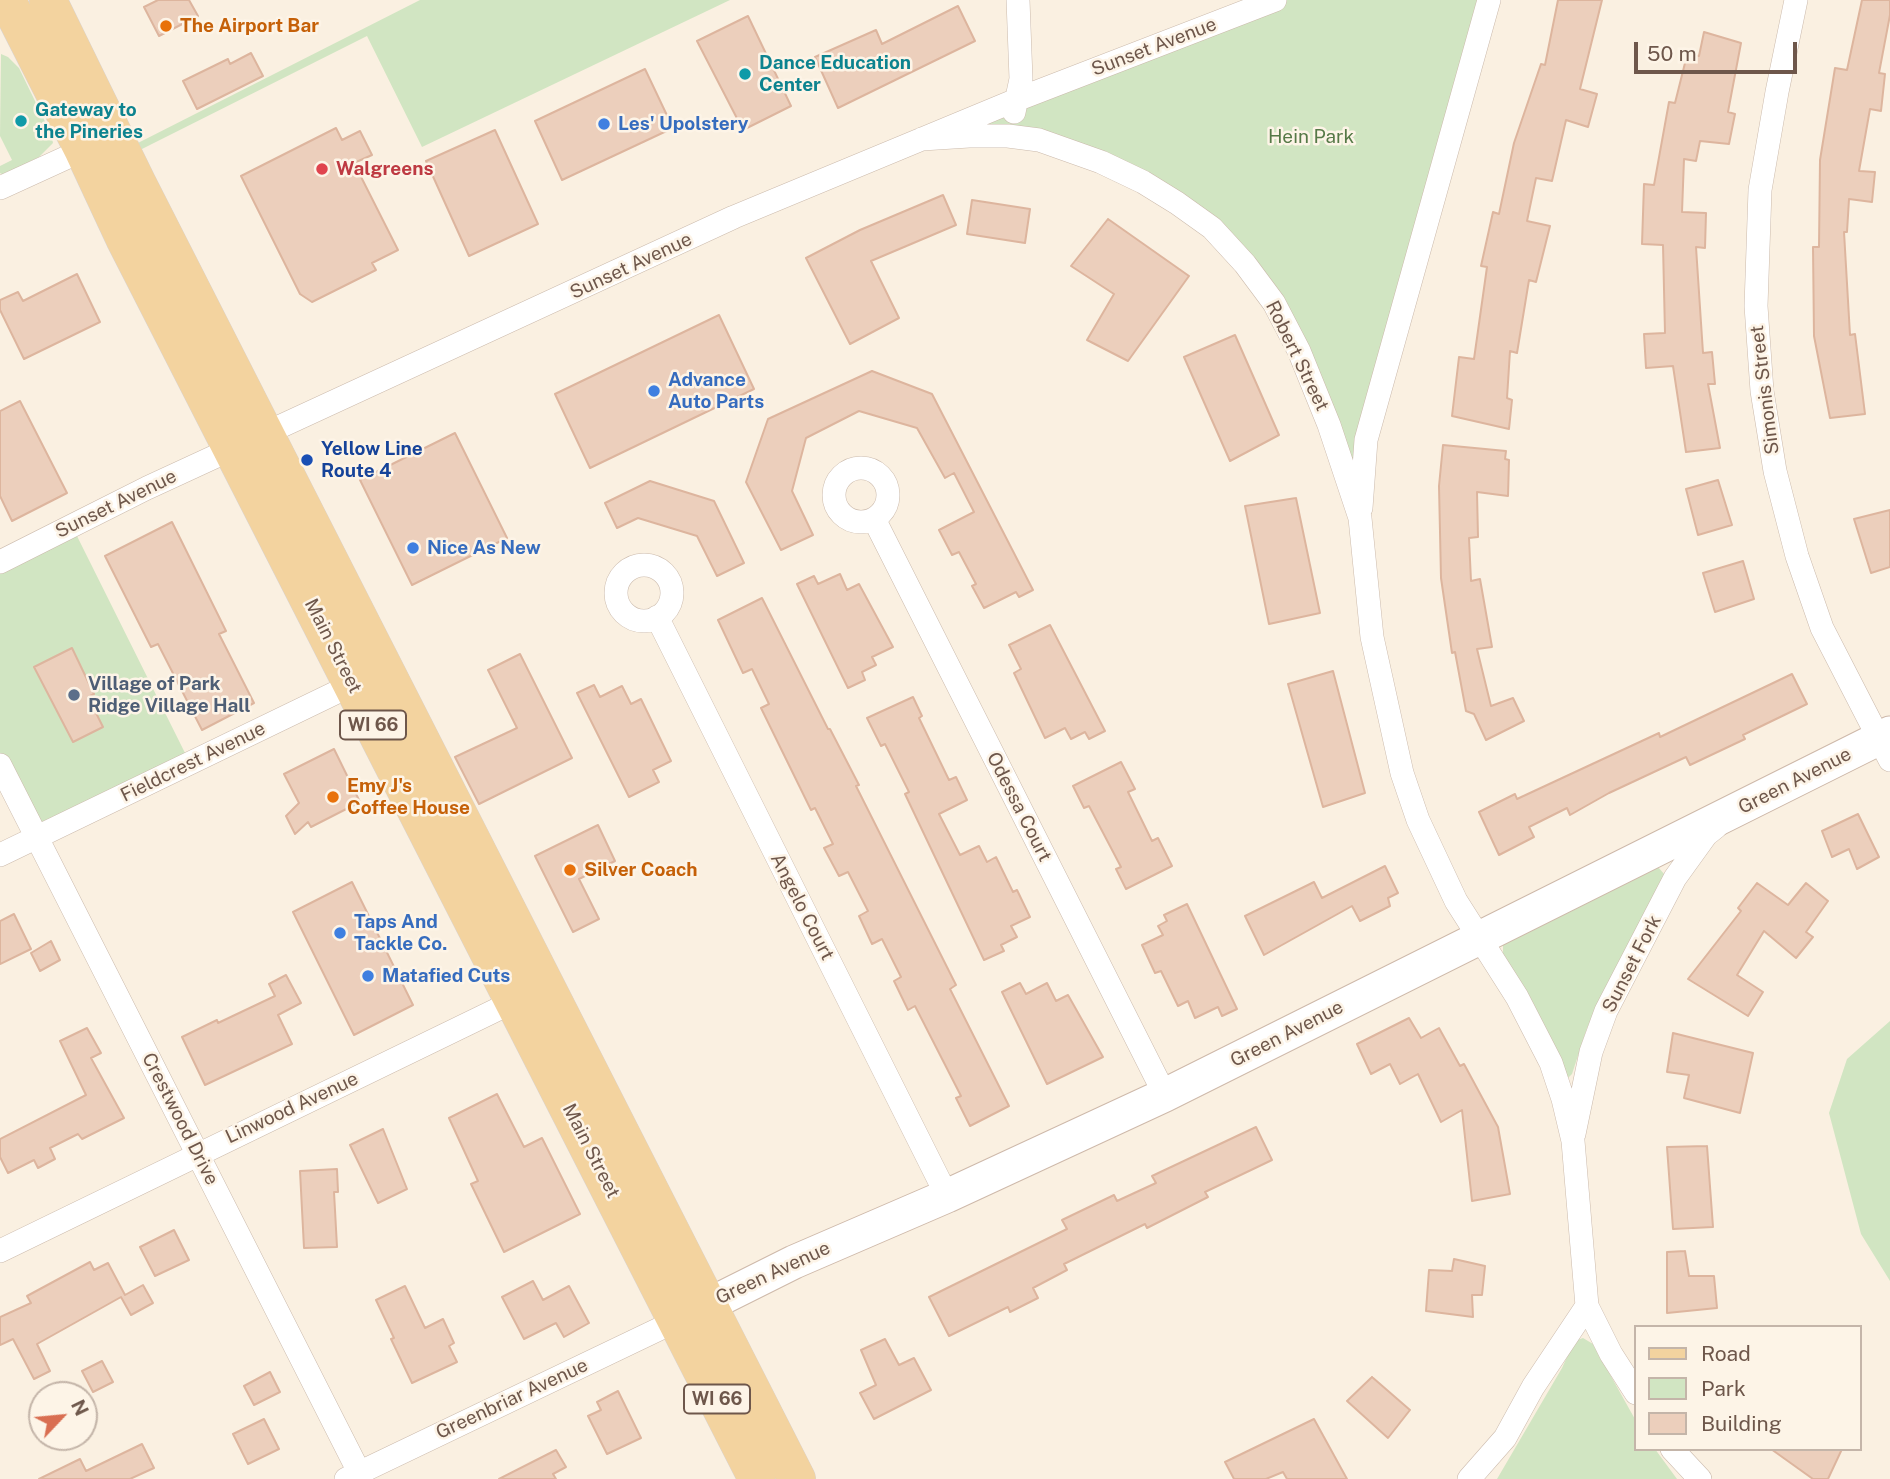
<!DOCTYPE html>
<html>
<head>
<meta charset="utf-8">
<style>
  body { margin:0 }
  #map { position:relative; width:1890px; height:1479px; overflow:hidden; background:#faf0e1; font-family:"Public Sans",sans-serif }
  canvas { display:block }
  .legend { position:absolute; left:1634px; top:1325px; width:228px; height:126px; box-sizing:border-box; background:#fdf4e7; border:2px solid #c4b5a9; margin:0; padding:9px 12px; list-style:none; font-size:21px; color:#6e574b }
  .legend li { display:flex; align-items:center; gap:14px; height:35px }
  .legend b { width:35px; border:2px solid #c4b5a9 }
  .north { position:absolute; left:28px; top:1381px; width:70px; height:70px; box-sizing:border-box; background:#fdf4e7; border:2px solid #c4b5a9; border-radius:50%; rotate:64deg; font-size:19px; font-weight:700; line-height:28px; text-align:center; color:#6e574b }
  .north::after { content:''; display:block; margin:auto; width:24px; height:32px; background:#d96e51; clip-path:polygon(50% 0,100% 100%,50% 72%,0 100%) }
  .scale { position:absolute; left:1634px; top:42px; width:163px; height:32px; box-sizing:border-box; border:4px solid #6e574b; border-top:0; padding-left:9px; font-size:21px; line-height:24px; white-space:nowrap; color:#6e574b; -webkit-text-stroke:5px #fdf4e7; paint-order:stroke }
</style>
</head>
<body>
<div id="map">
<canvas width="1890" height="1479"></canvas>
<ul class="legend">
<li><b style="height:9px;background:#f3d39f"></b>Road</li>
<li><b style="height:19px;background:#d1e5c2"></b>Park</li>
<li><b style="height:19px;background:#eccfbc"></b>Building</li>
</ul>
<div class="north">N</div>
<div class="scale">50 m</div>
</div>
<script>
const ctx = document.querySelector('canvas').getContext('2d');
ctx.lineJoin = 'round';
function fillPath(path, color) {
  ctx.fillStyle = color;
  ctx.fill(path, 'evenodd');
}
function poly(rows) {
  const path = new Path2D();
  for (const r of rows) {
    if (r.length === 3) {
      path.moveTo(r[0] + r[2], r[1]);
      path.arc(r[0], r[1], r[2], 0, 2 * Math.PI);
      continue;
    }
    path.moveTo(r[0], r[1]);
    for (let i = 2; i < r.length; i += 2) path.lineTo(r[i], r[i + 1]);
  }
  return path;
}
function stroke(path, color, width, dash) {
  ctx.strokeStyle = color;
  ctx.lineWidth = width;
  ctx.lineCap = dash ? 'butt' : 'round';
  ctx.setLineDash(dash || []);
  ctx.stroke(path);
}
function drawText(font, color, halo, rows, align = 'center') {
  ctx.font = font + ' "Public Sans",sans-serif';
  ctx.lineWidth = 5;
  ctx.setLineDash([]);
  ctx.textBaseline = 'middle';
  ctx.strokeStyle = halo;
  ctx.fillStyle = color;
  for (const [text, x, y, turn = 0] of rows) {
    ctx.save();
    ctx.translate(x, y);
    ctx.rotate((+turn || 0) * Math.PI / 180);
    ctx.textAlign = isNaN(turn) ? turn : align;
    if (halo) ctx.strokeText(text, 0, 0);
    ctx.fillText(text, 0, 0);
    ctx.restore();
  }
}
fillPath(poly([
  [420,0,730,0,422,147,367,36,136,152,132,146],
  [1275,0,1491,0,1403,305,1360,518,1299,351,1212,228,1067,149,922,139],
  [1,54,8,57,19,68,51,134,53,143,39,157,3,175,0,173,0,166,12,160,0,136],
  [72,526,190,763,36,837,0,765,0,562],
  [1658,867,1665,875,1587,1028,1572,1074,1568,1078,1503,954,1503,943],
  [1890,1021,1890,1281,1861,1234,1829,1113,1847,1059],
  [1583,1338,1593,1344,1636,1421,1636,1449,1655,1449,1677,1479,1497,1479,1562,1368,1572,1346,1577,1340]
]), '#d1e5c2');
const building = poly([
  [158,0,189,0,198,16,159,36,144,7,158,0],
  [1558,0,1602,0,1580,89,1597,94,1588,127,1566,120,1552,181,1536,178,1527,221,1550,226,1536,282,1529,280,1517,353,1510,351,1507,398,1512,400,1509,429,1452,416,1459,357,1474,359,1487,267,1481,266,1493,212,1499,214,1514,143,1541,64,1545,65,1558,0],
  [1862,0,1890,0,1890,15,1879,73,1885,74,1881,111,1870,109,1859,171,1875,172,1872,202,1849,199,1847,232,1844,232,1850,335,1855,334,1865,414,1830,418,1814,336,1813,247,1819,247,1820,160,1835,68,1847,70,1862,0],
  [958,6,975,41,838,108,815,57,876,30,882,44,958,6],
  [748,16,791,106,743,130,697,41,748,16],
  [1704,32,1741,43,1728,112,1735,114,1729,144,1700,141,1696,161,1684,159,1682,212,1706,213,1705,248,1696,247,1703,353,1712,352,1715,384,1708,384,1720,448,1686,452,1673,366,1646,368,1644,334,1665,333,1663,245,1642,244,1644,184,1654,185,1669,102,1675,103,1687,55,1699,56,1704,32],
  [251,53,263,76,197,109,183,81,228,59,230,64,251,53],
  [645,69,673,128,562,180,535,121,645,69],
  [336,128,342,140,360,131,372,155,354,163,398,250,372,263,376,270,312,302,300,294,241,176,336,128],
  [495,130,538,224,469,256,426,161,495,130],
  [943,195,956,225,871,261,899,318,850,344,806,258,860,230,943,195],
  [972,200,1030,209,1025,243,967,234,972,200],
  [1108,219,1189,276,1128,361,1087,340,1114,294,1071,266,1108,219],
  [77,274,100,322,24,359,0,310,0,300,18,292,23,301,77,274],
  [719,315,754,389,590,468,555,394,719,315],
  [1235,335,1279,435,1230,461,1184,357,1235,335],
  [872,371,932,394,1033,590,1019,597,1016,592,984,608,972,586,976,584,959,552,952,555,939,530,974,512,954,473,945,478,917,428,859,411,806,438,792,491,813,535,781,550,746,482,768,419,872,371],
  [20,401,67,493,12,521,0,496,0,411,20,401],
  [455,433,507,538,412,585,360,480,455,433],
  [1443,445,1506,451,1505,459,1509,460,1508,496,1477,492,1478,537,1469,538,1471,581,1480,579,1492,647,1477,649,1491,706,1513,698,1524,721,1486,740,1474,714,1466,711,1455,652,1452,653,1441,578,1439,486,1443,445],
  [1718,480,1732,525,1698,535,1686,489,1718,480],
  [650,481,714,501,744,563,717,576,697,536,638,518,617,528,605,503,650,481],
  [1296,498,1320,613,1269,624,1245,506,1296,498],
  [1890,510,1890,567,1871,573,1854,519,1890,510],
  [172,522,226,631,219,634,254,703,202,730,158,644,151,647,105,556,172,522],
  [1743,561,1754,599,1715,612,1703,573,1743,561],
  [840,574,847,590,859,584,893,647,872,657,876,665,862,672,865,680,848,688,797,584,814,576,818,584,840,574],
  [762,598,828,729,830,729,859,785,856,786,956,985,950,989,1009,1106,970,1126,956,1098,961,1096,915,1006,908,1010,894,981,901,977,882,939,872,944,859,916,868,911,848,872,839,876,824,848,833,844,815,808,811,810,761,708,769,704,752,669,743,673,718,620,762,598],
  [1050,625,1105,731,1089,739,1085,732,1071,739,1065,728,1045,738,1014,673,1021,669,1009,645,1050,625],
  [72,648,94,694,88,697,103,727,73,742,34,667,72,648],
  [520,654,572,758,479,804,455,757,517,728,488,670,520,654],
  [1333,671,1365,793,1323,807,1288,684,1333,671],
  [1792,674,1807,704,1743,735,1745,739,1690,765,1686,757,1609,793,1570,815,1567,808,1529,827,1534,837,1499,855,1479,812,1515,794,1517,799,1659,733,1660,737,1792,674],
  [594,685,600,697,622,686,631,704,641,699,671,761,653,770,659,782,629,797,577,693,594,685],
  [913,697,922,716,919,718,949,780,956,777,967,800,939,814,960,855,979,846,987,862,996,857,1013,892,1017,890,1030,917,1011,926,1017,937,1001,945,1004,951,984,960,905,794,909,792,885,744,881,746,867,718,913,697],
  [334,749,360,802,311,827,308,822,295,834,286,816,299,803,284,774,334,749],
  [1121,762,1135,789,1128,792,1152,841,1158,838,1172,866,1126,889,1116,869,1121,867,1089,806,1084,808,1073,786,1121,762],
  [1858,814,1879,857,1857,869,1849,849,1832,857,1822,831,1858,814],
  [598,825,615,861,579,879,599,919,573,932,535,856,598,825],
  [1385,866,1398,893,1388,898,1390,906,1360,921,1352,906,1264,955,1245,916,1314,882,1322,898,1385,866],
  [352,882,413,1005,354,1035,293,912,352,882],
  [1757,883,1788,905,1806,883,1828,901,1806,932,1813,937,1796,958,1764,931,1737,975,1763,992,1748,1016,1688,979,1741,911,1738,908,1757,883],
  [1187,904,1237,1009,1222,1016,1218,1007,1195,1018,1188,1001,1178,1006,1161,971,1155,973,1142,945,1163,935,1158,926,1167,921,1164,915,1187,904],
  [14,914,31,949,0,964,0,921,14,914],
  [51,941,60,960,40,971,31,953,51,941],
  [286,975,301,1003,278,1015,292,1044,205,1085,182,1037,217,1020,218,1023,275,996,269,984,286,975],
  [1020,983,1026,994,1047,983,1056,1001,1068,995,1103,1057,1047,1084,1002,992,1020,983],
  [1409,1018,1421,1038,1439,1028,1460,1066,1464,1064,1498,1127,1510,1194,1472,1201,1462,1110,1441,1122,1418,1074,1400,1084,1390,1064,1371,1074,1357,1044,1409,1018],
  [87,1028,101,1053,91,1058,124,1118,82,1139,78,1134,50,1148,55,1159,38,1168,34,1160,8,1173,0,1157,0,1139,86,1095,60,1041,87,1028],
  [1673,1033,1753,1053,1740,1113,1684,1098,1689,1075,1667,1072,1673,1033],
  [497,1094,524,1147,542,1138,580,1214,504,1252,471,1184,478,1181,449,1118,497,1094],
  [1256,1127,1272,1160,1205,1192,1208,1197,1147,1228,1145,1224,1064,1264,1067,1270,1033,1288,1038,1298,1010,1312,1008,1307,949,1336,929,1297,1067,1229,1062,1220,1114,1195,1117,1201,1156,1183,1152,1176,1256,1127],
  [383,1129,407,1189,378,1203,350,1145,383,1129],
  [1707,1146,1713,1227,1673,1229,1667,1147,1707,1146],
  [337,1169,338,1192,334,1192,337,1247,304,1248,300,1171,337,1169],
  [174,1230,189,1260,155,1276,140,1247,174,1230],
  [1685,1251,1689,1276,1714,1276,1717,1308,1667,1313,1667,1252,1685,1251],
  [1454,1259,1485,1266,1482,1295,1472,1295,1473,1317,1426,1311,1429,1270,1452,1271,1454,1259],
  [90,1262,94,1270,108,1263,125,1295,143,1285,153,1303,131,1315,121,1297,37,1344,50,1371,34,1379,13,1339,0,1345,0,1317,31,1303,27,1296,90,1262],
  [533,1281,543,1300,569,1286,589,1323,564,1337,556,1323,524,1339,502,1297,533,1281],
  [405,1286,425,1328,443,1319,454,1343,449,1346,457,1362,412,1383,391,1339,394,1338,376,1300,405,1286],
  [885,1339,899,1365,914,1358,931,1390,874,1419,860,1393,876,1385,861,1350,885,1339],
  [102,1361,113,1382,93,1392,82,1371,102,1361],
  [270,1372,280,1392,254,1405,244,1386,270,1372],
  [1372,1377,1410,1410,1388,1438,1347,1401,1372,1377],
  [618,1391,641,1438,607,1454,588,1416,601,1410,597,1402,618,1391],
  [264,1419,279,1449,248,1464,233,1434,264,1419],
  [1314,1419,1347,1479,1287,1479,1283,1472,1266,1479,1234,1479,1225,1462,1314,1419],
  [142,1444,154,1468,130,1479,39,1479,80,1459,86,1471,142,1444],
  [1771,1449,1842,1449,1828,1479,1813,1479,1771,1449],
  [556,1450,566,1467,553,1474,556,1479,499,1479,556,1450]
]);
fillPath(building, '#eccfbc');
stroke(building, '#ddb59e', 2);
const street = poly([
  [1796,0,1777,92,1760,190,1756,306,1762,391,1775,471,1797,556,1822,628,1890,760],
  [1014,112,1021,79,1018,0],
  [922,139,969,136,1008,136,1039,140,1101,162,1143,182,1177,203,1212,228,1245,264,1274,303,1299,351,1329,425,1360,518,1372,637,1402,773,1418,820,1456,901,1517,997,1551,1063,1563,1099,1573,1141,1587,1306,1611,1354,1636,1393],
  [0,188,83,150],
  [861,495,27],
  [1361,508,1366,440,1489,0],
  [874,519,1165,1095],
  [0,562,147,488,734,217,1016,100,1275,0],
  [644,593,28],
  [657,617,947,1196],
  [0,765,359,1472],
  [0,855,364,679],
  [1574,1134,1591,1052,1606,1011,1675,878,1706,835,1716,827],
  [0,1251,525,996],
  [1672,1449,1700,1479],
  [346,1479,678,1320],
  [1469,1479,1505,1438,1533,1387,1587,1306]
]);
const secondary = poly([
  [686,1316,794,1262,947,1196,1165,1095,1890,733]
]);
const primary = poly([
  [7,0,83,150,124,238,757,1479],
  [48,0,138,184,797,1479]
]);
stroke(street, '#cbbaac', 24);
stroke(secondary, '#ceb9aa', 35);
stroke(primary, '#d9d3d0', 38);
stroke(street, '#fff', 23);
stroke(secondary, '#fff', 33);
stroke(primary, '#f3d39f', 37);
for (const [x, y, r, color] of [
  [166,26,7,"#e8710a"],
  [745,74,7,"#0f9aa8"],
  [21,121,7,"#0f9aa8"],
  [604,124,7,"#3f7fe0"],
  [322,169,7,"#e0444e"],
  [654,391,7,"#3f7fe0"],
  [307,460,7,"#1a4fb4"],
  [413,548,7,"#3f7fe0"],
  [74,695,7,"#5c6f8a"],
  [333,797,7,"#e8710a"],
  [570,870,7,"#e8710a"],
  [340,933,7,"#3f7fe0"],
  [368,976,7,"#3f7fe0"]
]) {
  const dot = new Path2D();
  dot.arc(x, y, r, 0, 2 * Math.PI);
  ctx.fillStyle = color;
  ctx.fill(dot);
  stroke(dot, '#fdf4e7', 2.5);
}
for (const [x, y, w] of [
  [373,725,66],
  [717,1399,66]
]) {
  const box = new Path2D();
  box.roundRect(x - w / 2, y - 14.5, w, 29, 5);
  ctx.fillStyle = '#fdf4e7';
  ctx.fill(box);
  stroke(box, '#6e574b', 2);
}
drawText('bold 18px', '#6e574b', null, [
  ["WI 66",373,725],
  ["WI 66",717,1399]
]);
drawText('bold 19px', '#c56008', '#fdf4e7', [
  ["The Airport Bar",180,26],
  ["Emy J's",347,786],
  ["Coffee House",347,808],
  ["Silver Coach",584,870]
], 'left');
drawText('19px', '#6e574b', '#fdf4e7', [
  ["Sunset Avenue",1154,47,-21],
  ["Sunset Avenue",631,266,-25],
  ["Robert Street",1297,356,64],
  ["Simonis Street",1765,390,-97],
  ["Sunset Avenue",116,504,-26],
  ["Main Street",333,646,63],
  ["Fieldcrest Avenue",193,762,-26],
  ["Green Avenue",1795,781,-27],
  ["Odessa Court",1019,807,63],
  ["Angelo Court",802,907,63],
  ["Sunset Fork",1632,964,-63],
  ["Green Avenue",1287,1034,-27],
  ["Linwood Avenue",292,1108,-25],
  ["Crestwood Drive",180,1119,63],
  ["Main Street",591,1151,63],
  ["Green Avenue",773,1273,-25],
  ["Greenbriar Avenue",512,1399,-25]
]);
drawText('bold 19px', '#0d838f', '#fdf4e7', [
  ["Dance Education",759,63],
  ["Center",759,85],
  ["Gateway to",35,110],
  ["the Pineries",35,132]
], 'left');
drawText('bold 19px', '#366cbe', '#fdf4e7', [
  ["Les' Upolstery",618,124],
  ["Advance",668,380],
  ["Auto Parts",668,402],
  ["Nice As New",427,548],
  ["Taps And",354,922],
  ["Tackle Co.",354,944],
  ["Matafied Cuts",382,976]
], 'left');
drawText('19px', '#567947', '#fdf4e7', [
  ["Hein Park",1311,137]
]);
drawText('bold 19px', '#be3a42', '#fdf4e7', [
  ["Walgreens",336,169]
], 'left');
drawText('bold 19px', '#164399', '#fdf4e7', [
  ["Yellow Line",321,449],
  ["Route 4",321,471]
], 'left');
drawText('bold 19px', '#4e5e75', '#fdf4e7', [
  ["Village of Park",88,684],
  ["Ridge Village Hall",88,706]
], 'left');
</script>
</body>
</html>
